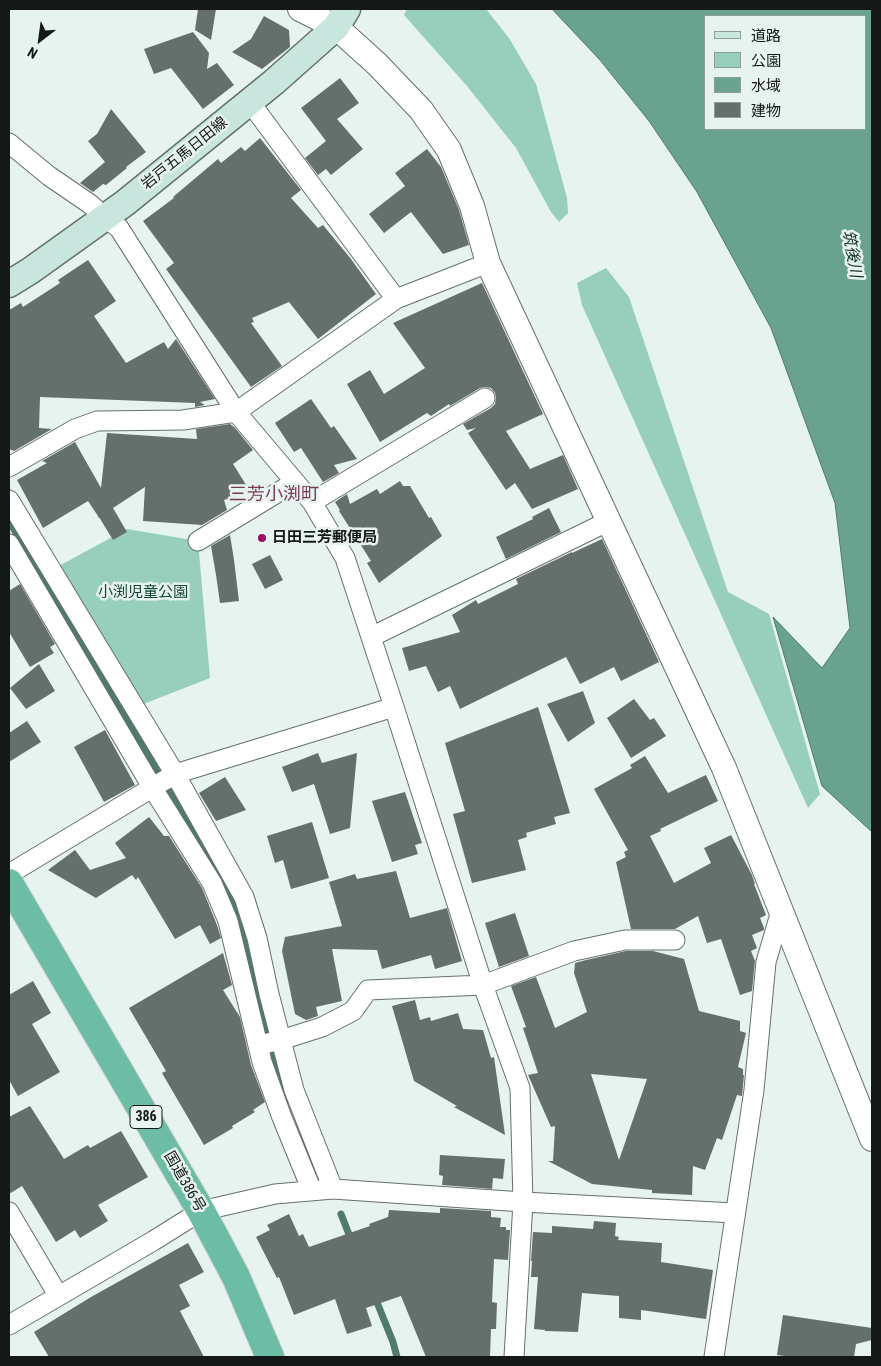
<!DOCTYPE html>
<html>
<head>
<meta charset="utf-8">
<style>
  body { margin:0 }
  #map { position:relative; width:881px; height:1366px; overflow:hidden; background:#e6f3ee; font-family:"Roboto Condensed","Noto Sans JP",sans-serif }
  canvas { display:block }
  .frame { position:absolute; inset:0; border:10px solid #141917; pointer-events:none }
  .legend { position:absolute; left:704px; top:15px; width:162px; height:115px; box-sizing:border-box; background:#e6f3ee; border:1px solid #929c98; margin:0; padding:6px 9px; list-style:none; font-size:15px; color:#141917 }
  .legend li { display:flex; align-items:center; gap:10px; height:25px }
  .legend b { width:25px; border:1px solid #929c98 }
  .north { position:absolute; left:15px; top:15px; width:50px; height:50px; -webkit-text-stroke:4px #e6f3ee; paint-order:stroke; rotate:210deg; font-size:14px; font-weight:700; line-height:20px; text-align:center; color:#141917 }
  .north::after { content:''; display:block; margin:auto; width:18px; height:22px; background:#141917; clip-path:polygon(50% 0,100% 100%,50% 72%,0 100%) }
</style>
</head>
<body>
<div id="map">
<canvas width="881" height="1366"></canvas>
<div class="frame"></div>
<ul class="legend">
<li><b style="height:6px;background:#c8e6dd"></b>道路</li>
<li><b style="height:14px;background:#97cfbc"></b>公園</li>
<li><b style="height:14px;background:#69a390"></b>水域</li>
<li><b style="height:14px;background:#65706c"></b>建物</li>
</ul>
<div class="north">N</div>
</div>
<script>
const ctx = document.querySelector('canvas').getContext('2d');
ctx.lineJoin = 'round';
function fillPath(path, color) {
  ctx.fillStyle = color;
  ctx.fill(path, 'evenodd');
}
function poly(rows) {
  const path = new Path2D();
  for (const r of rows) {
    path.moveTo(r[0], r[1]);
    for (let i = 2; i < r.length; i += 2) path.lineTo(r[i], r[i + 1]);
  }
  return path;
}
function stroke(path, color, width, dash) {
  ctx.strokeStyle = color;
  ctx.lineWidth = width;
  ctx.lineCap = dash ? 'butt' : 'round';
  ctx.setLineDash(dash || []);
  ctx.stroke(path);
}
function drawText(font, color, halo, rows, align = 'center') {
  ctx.font = font + ' "Roboto Condensed","Noto Sans JP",sans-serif';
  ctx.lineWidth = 5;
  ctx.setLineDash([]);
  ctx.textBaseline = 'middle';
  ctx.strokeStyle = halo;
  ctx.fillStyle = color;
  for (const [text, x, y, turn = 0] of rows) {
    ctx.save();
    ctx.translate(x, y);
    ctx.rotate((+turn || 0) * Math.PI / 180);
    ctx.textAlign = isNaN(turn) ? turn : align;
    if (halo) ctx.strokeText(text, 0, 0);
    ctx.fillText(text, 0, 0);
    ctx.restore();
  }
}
fillPath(poly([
  [407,9,486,9,509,38,536,84,567,198,568,213,559,222,551,212,516,148,467,86,404,15],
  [606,268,629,297,728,592,769,614,820,794,808,808,582,305,577,283],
  [127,529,198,541,210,678,141,705,57,567]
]), '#97cfbc');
const water = poly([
  [552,9,872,9,872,832,822,786,773,617,822,668,850,628,835,503,771,328,697,192,649,121,600,60,552,9],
  [705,16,865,16,865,129,705,129,705,16]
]);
fillPath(water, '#69a390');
stroke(water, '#507a6c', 1);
stroke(poly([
  [9,521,163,781,234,903,280,1086],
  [341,1214,352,1242],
  [374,1295,393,1342,397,1357]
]), '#507a6c', 7);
fillPath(poly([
  [198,9,216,9,211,40,195,30],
  [264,16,289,30,290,47,262,69,232,52,251,39],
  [193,32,209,53,207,69,217,63,234,85,203,109,171,68,154,74,144,49],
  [340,78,359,103,337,119,363,149,331,175,326,169,318,175,305,158,326,141,301,108],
  [111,109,146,152,126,167,127,168,106,185,103,184,93,192,80,183,105,162,88,141,97,134],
  [260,138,301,190,291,198,318,228,323,225,351,259,376,294,318,339,289,302,252,318,254,322,251,323,282,366,251,387,166,269,174,263,143,221,174,198,173,197,218,159,221,163,241,147,245,151],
  [427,149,441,167,459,210,469,245,443,254,411,212,384,233,369,214,405,186,395,173],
  [88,260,116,301,94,316,126,363,164,342,168,349,176,339,215,399,200,402,205,405,195,407,195,403,40,397,39,428,52,429,14,451,9,449,9,310,21,303,23,307,60,283,58,280],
  [482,283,543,414,506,431,530,469,563,455,578,489,532,509,515,483,506,490,468,433,476,428,467,430,463,424,491,408,495,404,496,397,495,393,491,388,485,387,480,388,450,406,449,404,431,416,427,413,380,442,347,384,370,370,384,394,425,368,393,323],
  [311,399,331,428,334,426,357,459,334,465,339,473,323,482,301,448,294,452,275,423],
  [230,424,235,428,253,450,233,464,250,491,224,500,227,510,202,525,143,521,145,487,113,508,127,532,113,540,99,517,98,518,98,516,88,501,43,528,17,480,47,463,42,461,75,442,101,488,107,433,197,439,196,429],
  [400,481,403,486,410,486,429,518,431,517,442,536,379,583,367,563,371,561,339,511,340,510,335,502,347,494,350,504,377,489,380,494],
  [549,508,561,532,506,559,496,537,533,519,532,517],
  [230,535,234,560,239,601,220,603,216,575,211,546],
  [602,539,659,662,621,681,614,667,580,684,566,657,460,709,450,686,438,692,426,666,409,671,402,648,460,632,452,615,476,600,478,604,518,584,516,579,572,552,572,553],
  [270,555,283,580,265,589,252,564],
  [20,584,55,644,50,647,54,653,30,667,9,632,9,591],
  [39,664,55,691,26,709,10,688],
  [583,691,595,723,568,742,547,704],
  [634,699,650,720,654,718,666,736,631,758,607,718],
  [538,707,570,813,554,817,556,824,526,833,527,837,518,840,526,870,472,883,453,814,465,811,445,743],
  [27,721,41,742,9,762,9,733],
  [105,730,135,785,104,802,74,747],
  [318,753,322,763,357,753,350,828,330,834,314,784,292,792,282,767],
  [645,756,668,793,706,775,718,801,660,829,661,831,650,836,674,883,711,863,704,848,731,835,752,875,755,884,754,884,766,915,760,918,764,928,764,930,752,935,757,948,751,951,755,961,752,991,740,995,721,939,707,943,698,916,675,929,631,929,616,862,626,857,624,852,628,850,594,789,632,768,630,765],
  [225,777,246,810,216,821,199,793],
  [405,792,422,843,415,845,418,854,392,862,372,801],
  [149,817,164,836,169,836,202,888,217,925,221,938,210,944,200,925,175,939,138,877,136,880,132,875,96,898,48,870,75,850,90,870,126,858,115,843],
  [312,822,329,878,291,889,283,860,275,863,267,836],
  [396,871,410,918,447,908,462,961,435,969,431,955,382,969,377,950,332,949,342,1001,316,1007,318,1016,306,1020,295,1014,282,951,285,937,342,926,329,882,355,874,357,879],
  [515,913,529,956,499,967,485,923],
  [626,951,653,951,684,959,699,1011,740,1021,740,1031,746,1033,738,1067,743,1069,743,1075,744,1075,742,1096,737,1095,722,1140,717,1138,705,1170,693,1166,692,1195,652,1193,652,1190,592,1184,548,1161,553,1161,555,1126,551,1127,528,1075,538,1073,523,1028,526,1027,511,986,536,977,555,1028,587,1012,574,973,575,963,586,960],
  [591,1074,647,1079,619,1160],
  [223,953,232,985,223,990,240,1017,251,1065,265,1102,253,1110,255,1112,232,1126,233,1128,204,1145,162,1073,166,1071,129,1008],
  [33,981,51,1013,32,1024,60,1072,18,1096,9,1080,9,995],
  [415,1000,420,1020,430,1017,431,1021,458,1013,463,1029,483,1030,491,1058,494,1057,505,1135,454,1107,457,1106,414,1081,392,1006],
  [30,1106,64,1159,88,1145,90,1148,121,1131,148,1177,98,1205,108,1221,80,1238,75,1230,56,1242,22,1186,9,1194,9,1117],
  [440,1155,505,1159,503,1179,493,1178,492,1189,442,1185,443,1176,439,1175],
  [440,1208,491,1211,491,1217,501,1218,500,1227,506,1227,506,1230,510,1230,508,1260,494,1259,492,1302,497,1303,496,1329,491,1329,490,1357,426,1357,401,1296,366,1308,372,1326,347,1334,335,1299,294,1315,279,1277,277,1278,256,1237,270,1230,267,1225,289,1214,299,1236,303,1234,309,1247,370,1226,369,1224,388,1217,389,1210,440,1213],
  [594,1221,616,1223,615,1236,619,1237,618,1240,662,1243,661,1262,713,1270,706,1319,641,1310,641,1320,619,1318,619,1296,582,1293,578,1332,545,1331,545,1330,534,1329,538,1277,531,1277,532,1261,531,1261,533,1232,552,1233,552,1226,593,1229],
  [188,1243,204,1272,179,1285,190,1306,180,1311,204,1357,49,1357,34,1332,91,1297],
  [783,1315,872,1328,872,1340,856,1344,854,1357,793,1357,777,1355]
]), '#65706c');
const minor = poly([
  [249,101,396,299],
  [9,143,49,176,90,204,104,217,119,228,236,412,312,502,345,558,394,707,483,985,520,1088,523,1202,514,1357],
  [9,467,75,429,97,421,183,420,236,412,396,299,488,263],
  [9,500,175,774,244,897,257,938,269,994,294,1090,333,1189],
  [312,502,485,398],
  [198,541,295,482],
  [9,544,152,787,212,883,228,921,262,1062,281,1115,312,1191],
  [371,637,609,521],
  [9,874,175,774,394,707],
  [268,1043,281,1040,322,1027,353,1011,368,990,483,985,574,951,625,940,675,940],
  [9,1212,58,1295],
  [9,1325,153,1241,201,1211,275,1194,333,1189,523,1202,735,1213],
  [714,1357,754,1090,766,962,781,911]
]);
const tertiary = poly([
  [300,9,336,27,377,64,421,110,449,150,472,206,488,263,724,768,872,1139]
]);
const secondary = poly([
  [9,284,30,271,125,203,274,82,336,27,347,9]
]);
const trunk = poly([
  [9,883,201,1211,236,1277,270,1357]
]);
stroke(minor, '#65706c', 21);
stroke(tertiary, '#65706c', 26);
stroke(secondary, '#65706c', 29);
stroke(trunk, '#d0d1d1', 30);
stroke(minor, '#fff', 19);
stroke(tertiary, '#fff', 24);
stroke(secondary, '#c8e6dd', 26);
stroke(trunk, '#6cbca6', 28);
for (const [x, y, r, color] of [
  [262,538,5,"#990f62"]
]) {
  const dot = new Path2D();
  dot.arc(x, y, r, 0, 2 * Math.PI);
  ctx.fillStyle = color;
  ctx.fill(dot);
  stroke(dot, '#e6f3ee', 2);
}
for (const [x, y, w] of [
  [146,1117,32]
]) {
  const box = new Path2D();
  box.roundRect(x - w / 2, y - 11.5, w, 23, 4);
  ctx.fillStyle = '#e6f3ee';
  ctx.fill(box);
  stroke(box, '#141917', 1);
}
drawText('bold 14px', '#141917', null, [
  ["386",146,1117]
]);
drawText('15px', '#141917', '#e6f3ee', [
  ["岩戸五馬日田線",185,154,-39],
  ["国道386号",184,1182,60]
]);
drawText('bold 15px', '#141917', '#e6f3ee', [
  ["日田三芳郵便局",272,538]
], 'left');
drawText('15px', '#134638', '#e6f3ee', [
  ["小渕児童公園",143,593]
]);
drawText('italic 16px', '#123027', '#e6f3ee', [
  ["筑後川",851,254,80]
]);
drawText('18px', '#7b3959', '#e6f3ee', [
  ["三芳小渕町",274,495]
]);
</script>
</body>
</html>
